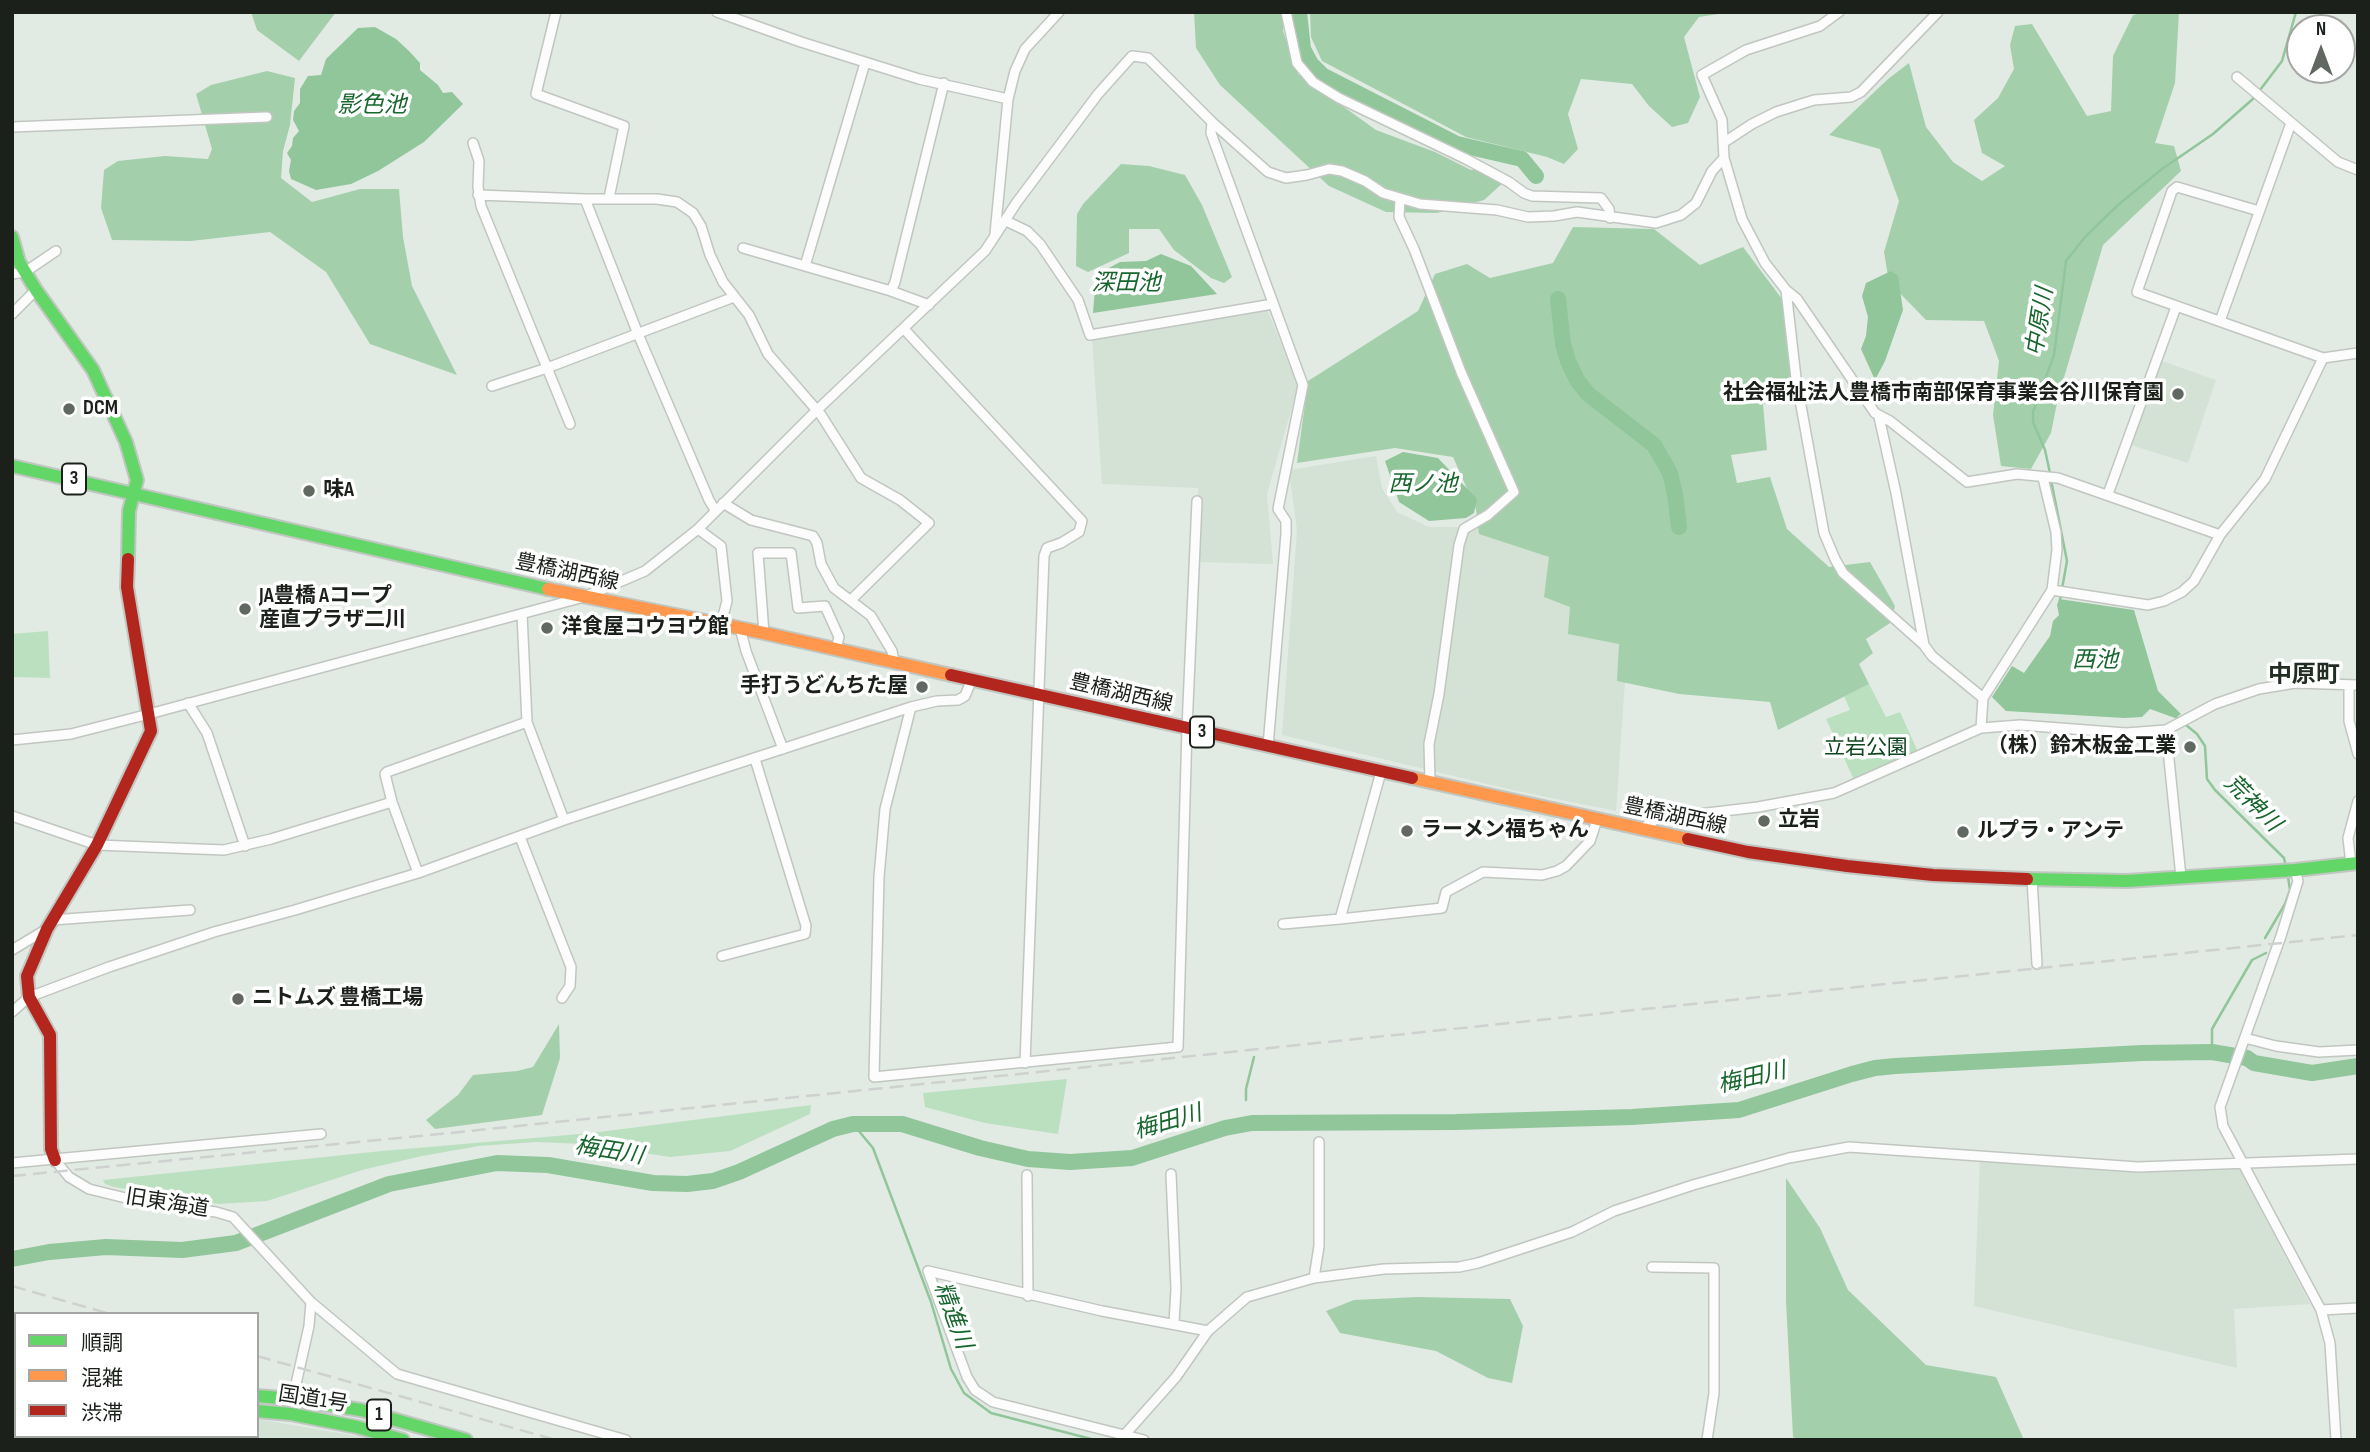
<!DOCTYPE html>
<html>
<head>
<meta charset="utf-8">
<style>
  body { margin:0 }
  #map { position:relative; width:2370px; height:1452px; overflow:hidden; background:#e2eae4; font-family:"Sofia Sans Condensed","Noto Sans JP",sans-serif }
  canvas { display:block }
  .frame { position:absolute; inset:0; border:14px solid #1b201b; pointer-events:none }
  .legend { position:absolute; left:14px; top:1312px; width:245px; height:126px; box-sizing:border-box; background:#fff; border:2px solid #a4a6a4; margin:0; padding:9px 12px; list-style:none; font-size:21px; color:#1b201b }
  .legend li { display:flex; align-items:center; gap:14px; height:35px }
  .legend b { width:35px; border:2px solid #a4a6a4 }
  .north { position:absolute; left:2286px; top:14px; width:70px; height:70px; box-sizing:border-box; background:#fff; border:2px solid #a4a6a4; border-radius:50%; rotate:0deg; font-size:19px; font-weight:700; line-height:28px; text-align:center; color:#1b201b }
  .north::after { content:''; display:block; margin:auto; width:24px; height:32px; background:#616761; clip-path:polygon(50% 0,100% 100%,50% 72%,0 100%) }
</style>
</head>
<body>
<div id="map">
<canvas width="2370" height="1452"></canvas>
<div class="frame"></div>
<ul class="legend">
<li><b style="height:9px;background:#63d668"></b>順調</li>
<li><b style="height:9px;background:#ff974d"></b>混雑</li>
<li><b style="height:9px;background:#b3261e"></b>渋滞</li>
</ul>
<div class="north">N</div>
</div>
<script>
const ctx = document.querySelector('canvas').getContext('2d');
ctx.lineJoin = 'round';
function fillPath(path, color) {
  ctx.fillStyle = color;
  ctx.fill(path, 'evenodd');
}
function poly(rows) {
  const path = new Path2D();
  for (const r of rows) {
    path.moveTo(r[0], r[1]);
    for (let i = 2; i < r.length; i += 2) path.lineTo(r[i], r[i + 1]);
  }
  return path;
}
function stroke(path, color, width, dash) {
  ctx.strokeStyle = color;
  ctx.lineWidth = width;
  ctx.lineCap = dash ? 'butt' : 'round';
  ctx.setLineDash(dash || []);
  ctx.stroke(path);
}
function drawText(font, color, halo, rows, align = 'center') {
  ctx.font = font + ' "Sofia Sans Condensed","Noto Sans JP",sans-serif';
  ctx.lineWidth = 7;
  ctx.setLineDash([]);
  ctx.textBaseline = 'middle';
  ctx.strokeStyle = halo;
  ctx.fillStyle = color;
  for (const [text, x, y, turn = 0] of rows) {
    ctx.save();
    ctx.translate(x, y);
    ctx.rotate((+turn || 0) * Math.PI / 180);
    ctx.textAlign = isNaN(turn) ? turn : align;
    if (halo) ctx.strokeText(text, 0, 0);
    ctx.fillText(text, 0, 0);
    ctx.restore();
  }
}
fillPath(poly([
  [1267,309,1298,386,1267,494,1273,564,1195,562,1198,488,1102,484,1092,337],
  [2162,361,2216,380,2188,463,2131,445],
  [1376,456,1382,488,1397,512,1429,527,1460,527,1489,510,1557,558,1628,638,1616,811,1517,791,1282,735,1297,530,1289,470],
  [1980,1160,2147,1172,2239,1168,2310,1304,2234,1309,2237,1368,1974,1306],
  [257,1419,380,1440,14,1440,14,1421,16,1421,16,1436,257,1436]
]), '#d3e2d5');
fillPath(poly([
  [48,631,50,678,12,677,12,634],
  [1869,684,1886,717,1900,712,1919,754,1855,782,1826,719,1850,710,1844,696],
  [1067,1079,1058,1134,985,1123,925,1107,923,1093],
  [811,1105,810,1114,730,1151,670,1157,585,1144,536,1142,479,1146,422,1156,362,1170,267,1201,219,1204,114,1187,105,1184,103,1180,382,1151,591,1133]
]), '#bbe0c0');
fillPath(poly([
  [251,12,336,12,299,61,257,30],
  [1194,12,1285,12,1283,31,1298,74,1376,130,1435,152,1471,170,1487,168,1504,182,1484,200,1437,213,1386,212,1329,186,1220,85,1196,48],
  [1310,12,1731,12,1699,17,1684,37,1700,97,1688,123,1672,127,1649,106,1632,84,1581,79,1568,114,1578,149,1564,164,1547,157,1466,137,1322,61,1311,37],
  [2146,12,2179,12,2175,83,2155,143,2174,146,2181,171,2103,245,2058,398,2051,433,2031,469,2001,466,1993,415,1999,361,1984,321,1926,320,1889,282,1884,252,1899,201,1880,149,1829,135,1888,79,1909,63,1926,127,1953,162,1982,181,2005,166,1982,153,1974,120,1998,98,2014,69,2010,45,2015,26,2032,24,2087,116,2111,111,2113,56,2133,15],
  [267,71,295,78,290,125,283,151,281,178,312,202,360,189,399,189,403,237,412,286,457,375,370,344,326,272,270,232,191,241,112,240,101,208,104,170,118,161,165,156,208,159,212,149,196,94,211,85],
  [1121,164,1149,166,1185,175,1202,205,1232,277,1224,283,1211,278,1174,250,1159,229,1129,229,1129,253,1088,272,1076,266,1077,214,1083,204],
  [1573,227,1654,229,1700,265,1743,247,1782,299,1798,397,1763,404,1767,450,1731,455,1737,483,1770,477,1787,529,1829,567,1870,562,1895,606,1890,623,1866,639,1873,653,1859,664,1869,684,1778,730,1770,702,1679,694,1617,681,1619,644,1568,634,1570,607,1544,597,1549,557,1479,534,1476,509,1453,457,1395,448,1297,463,1308,381,1418,311,1435,274,1467,264,1490,278,1553,263],
  [559,1024,560,1058,542,1115,435,1129,426,1120,458,1095,473,1075,517,1071,533,1067],
  [1786,1178,1820,1228,1848,1290,1926,1365,1996,1377,2024,1440,1798,1440,1793,1437,1786,1301],
  [1417,1297,1510,1299,1523,1326,1512,1383,1488,1378,1436,1351,1340,1333,1326,1311,1354,1300]
]), '#a3d0ab');
fillPath(poly([
  [375,27,396,39,409,51,420,63,420,70,438,85,443,93,452,92,463,104,424,142,378,171,351,184,316,190,291,179,289,171,291,160,287,153,292,146,293,138,299,131,293,120,294,111,300,103,300,89,308,76,321,75,326,59,358,28],
  [1161,254,1191,266,1217,294,1093,313,1096,275,1120,262,1146,261],
  [1891,271,1898,276,1903,310,1885,361,1875,380,1861,349,1866,336,1868,317,1862,296,1866,283],
  [1403,452,1438,458,1477,499,1474,513,1466,518,1429,521,1399,502,1385,461],
  [2059,599,2134,610,2158,691,2181,714,2175,718,2150,709,2142,717,2124,718,2006,711,1992,697,2012,666,2024,673,2050,636,2053,621,2059,615,2057,605]
]), '#90c69a');
stroke(poly([
  [2050,473,2045,450,2033,422,2033,412,2054,355,2066,261,2085,237,2119,204,2162,169,2213,134,2254,98,2282,61,2296,12],
  [2051,480,2067,561,2060,600],
  [2175,716,2197,734,2205,746,2207,779,2215,790,2284,858,2286,867],
  [2265,938,2285,904,2290,890,2288,877],
  [2212,1052,2212,1029,2252,960,2266,953],
  [1246,1100,1246,1089,1254,1057],
  [853,1124,873,1148,931,1302,951,1369,964,1393,991,1413,1095,1440]
]), '#90c69a', 2.5);
stroke(poly([
  [1299,12,1303,49,1311,64,1322,75,1457,144,1522,159,1536,176],
  [1558,299,1563,344,1568,361,1577,380,1588,394,1654,445,1670,473,1675,494,1679,527],
  [12,1259,49,1252,106,1247,182,1250,236,1243,389,1184,497,1163,548,1165,653,1183,687,1184,713,1181,739,1172,833,1129,853,1124,902,1124,980,1148,1028,1159,1070,1162,1132,1158,1225,1128,1252,1123,1456,1122,1632,1117,1739,1110,1852,1074,1875,1068,1895,1066,2142,1053,2212,1052,2247,1058,2254,1063,2312,1073,2358,1066]
]), '#90c69a', 16);
const street = poly([
  [556,12,536,94,624,126,609,198],
  [717,12,801,42,919,79,1008,99],
  [1286,12,1297,63,1313,82,1339,98,1466,159,1509,182,1524,193,1532,196,1601,198,1609,209,1610,218],
  [1839,12,1820,26,1746,50,1702,75,1722,120,1724,158,1742,219,1765,263,1786,290,1797,299,1875,413,1890,421,1967,482,2017,474,2058,478,2220,535],
  [2237,77,2338,162,2358,170],
  [1212,122,1211,133,1303,385,1278,509,1286,521,1286,534,1268,746],
  [12,127,267,117],
  [473,143,479,161,478,187,481,206,570,424],
  [1723,143,1752,124,1776,112,1814,100,1851,97,1861,92,1938,12],
  [478,195,585,199,657,199,677,202,693,213,701,226,710,255,723,282,749,315,768,354,821,415,861,478,900,500,929,523,851,600],
  [585,199,638,334,709,500,715,510],
  [1400,200,1399,217,1414,249,1461,372,1514,492,1488,515,1464,529,1459,545,1439,694,1429,744,1430,782],
  [2259,211,2177,187,2172,191,2137,292,2323,358,2358,353],
  [1006,221,1027,231,1040,244,1078,300,1090,335,1273,304],
  [995,234,1008,99,1015,71,1025,49,1059,12],
  [743,248,891,291,929,305],
  [805,266,865,63],
  [12,274,25,272,56,251],
  [1786,290,1796,378,1824,533,1835,559,1843,573,1924,645,1932,656,1983,698],
  [891,291,895,282,944,83],
  [12,314,36,290],
  [2220,321,2291,123],
  [904,329,1082,521,1079,532,1061,543,1047,548,1044,556,1025,1063],
  [492,386,547,368,734,297],
  [1879,417,1896,493,1924,645],
  [2108,494,2176,307],
  [723,503,751,520,813,536,817,543,821,564,834,588,871,616,892,651,894,662],
  [698,529,721,546,727,601,721,624],
  [2052,590,2148,605,2164,601,2182,592,2194,581,2220,535,2265,479,2323,358],
  [522,614,527,722,564,820],
  [740,628,746,651,783,749],
  [764,633,758,553,791,553,798,608,825,606,839,637,836,649],
  [2349,685,2349,721,2358,754],
  [188,703,207,733,245,846],
  [911,707,885,809,879,877,874,1077,1178,1047,1187,728,1197,501],
  [1981,728,1983,698,2052,590,2057,550,2056,532,2043,478],
  [2166,730,2181,877],
  [12,740,71,734,149,714,584,597,645,571,698,529,816,411,985,251,1017,202,1098,94,1132,56,1148,58,1212,122,1268,172,1286,178,1307,175,1329,169,1342,171,1365,181,1383,193,1420,204,1497,210,1528,217,1554,216,1577,212,1656,223,1681,215,1696,203,1712,171,1724,158],
  [1381,772,1340,919,1442,908,1446,892,1483,872,1542,875,1557,871,1566,866,1590,841,1597,820],
  [12,816,97,845,224,850,271,839,392,802],
  [1642,829,1663,814,1690,815,1758,807,1834,793,1981,728,2020,725,2126,733,2166,730,2215,704,2259,689,2295,683,2358,685],
  [520,837,571,967,570,986,562,998],
  [2351,864,2348,838,2358,801],
  [2295,870,2298,881,2281,936,2220,1107,2223,1126,2321,1310,2330,1343,2336,1440],
  [418,873,392,802,385,774,387,772,527,722],
  [2032,879,2037,964],
  [52,920,190,910],
  [1283,924,1340,919],
  [12,950,47,929],
  [722,956,805,934,806,926,755,759],
  [12,1012,29,997,109,967,214,932,295,910,418,873,564,820,911,707,937,701,958,700,965,696,972,679],
  [2245,1038,2276,1046,2319,1052,2358,1050],
  [55,1160,69,1177,89,1189,138,1201,216,1212,233,1217,311,1302,397,1374,626,1440],
  [12,1163,321,1134],
  [1171,1174,1176,1289,1174,1323],
  [1027,1175,1028,1296],
  [1652,1267,1714,1268,1714,1393,1707,1440],
  [928,1271,967,1377,975,1390,993,1402,1144,1440],
  [928,1271,1102,1311,1208,1331],
  [1314,1278,1319,1246,1319,1142],
  [2321,1310,2358,1308],
  [292,1402,309,1326,311,1302],
  [1120,1440,1176,1377,1208,1331,1247,1297,1314,1278,1384,1269,1459,1267,1478,1263,1572,1232,1614,1211,1693,1185,1789,1158,1849,1147,2138,1167,2358,1159]
]);
const fast = poly([
  [12,237,19,262,36,290,93,370,126,442,137,480,129,511,128,559],
  [12,466,548,589],
  [2027,879,2127,881,2295,870,2358,863],
  [257,1396,293,1399,361,1410,466,1440],
  [12,1403,16,1403],
  [257,1411,291,1414,357,1427,403,1440]
]);
const slow = poly([
  [548,589,764,633,951,675],
  [1412,778,1688,839]
]);
const jam = poly([
  [951,675,1412,778],
  [1688,839,1748,852,1847,866,1933,875,2027,879],
  [55,1160,51,1149,50,1035,29,997,27,976,47,929,97,845,151,731,127,587,128,559]
]);
stroke(street, '#c1c6c1', 12);
stroke(fast, '#c1c6c1', 16);
stroke(slow, '#c1c6c1', 16);
stroke(jam, '#c1c6c1', 16);
stroke(street, '#fbfcfb', 9);
stroke(fast, '#63d668', 12);
stroke(slow, '#ff974d', 12);
stroke(jam, '#b3261e', 12);
stroke(poly([
  [12,1176,460,1132,2358,935],
  [12,1286,110,1314],
  [257,1356,556,1440]
]), '#ced1d0', 2.5, [14, 7]);
for (const [x, y, r, color] of [
  [2178,394,7,"#616761"],
  [69,409,7,"#616761"],
  [309,491,7,"#616761"],
  [245,609,7,"#616761"],
  [547,628,7,"#616761"],
  [922,687,7,"#616761"],
  [2190,747,7,"#616761"],
  [1764,821,7,"#616761"],
  [1407,831,7,"#616761"],
  [1963,832,7,"#616761"],
  [238,999,7,"#616761"]
]) {
  const dot = new Path2D();
  dot.arc(x, y, r, 0, 2 * Math.PI);
  ctx.fillStyle = color;
  ctx.fill(dot);
  stroke(dot, '#fff', 2.5);
}
for (const [x, y, w] of [
  [74,479,24],
  [1202,732,24],
  [379,1415,24]
]) {
  const box = new Path2D();
  box.roundRect(x - w / 2, y - 15.5, w, 31, 5);
  ctx.fillStyle = '#fff';
  ctx.fill(box);
  stroke(box, '#1b201b', 2);
}
drawText('bold 19px', '#1b201b', null, [
  ["3",74,479],
  ["3",1202,732],
  ["1",379,1415]
]);
drawText('bold 21px', '#1b201b', '#fff', [
  ["社会福祉法人豊橋市南部保育事業会谷川保育園",2164,394,"right"],
  ["DCM",83,409],
  ["味A",323,491],
  ["JA豊橋 Aコープ",259,597],
  ["産直プラザ二川",259,621],
  ["洋食屋コウヨウ館",561,628],
  ["手打うどんちた屋",908,687,"right"],
  ["（株）鈴木板金工業",2176,747,"right"],
  ["立岩",1778,821],
  ["ラーメン福ちゃん",1421,831],
  ["ルプラ・アンテ",1977,832],
  ["ニトムズ 豊橋工場",252,999]
], 'left');
drawText('21px', '#1b201b', '#fff', [
  ["豊橋湖西線",567,573,12],
  ["豊橋湖西線",1121,694,13],
  ["豊橋湖西線",1675,817,12],
  ["旧東海道",167,1204,9],
  ["国道1号",313,1400,9]
]);
drawText('21px', '#0e451e', '#fff', [
  ["立岩公園",1866,749]
]);
drawText('italic 23px', '#17662d', '#fff', [
  ["影色池",372,106],
  ["深田池",1126,284],
  ["中原川",2041,322,-81],
  ["西ノ池",1423,485],
  ["西池",2095,661],
  ["荒神川",2252,804,45],
  ["梅田川",1752,1079,-13],
  ["梅田川",1168,1123,-16],
  ["梅田川",609,1152,9],
  ["精進川",952,1316,70]
]);
drawText('bold 24px', '#222e24', '#fff', [
  ["中原町",2304,676]
]);
</script>
</body>
</html>
